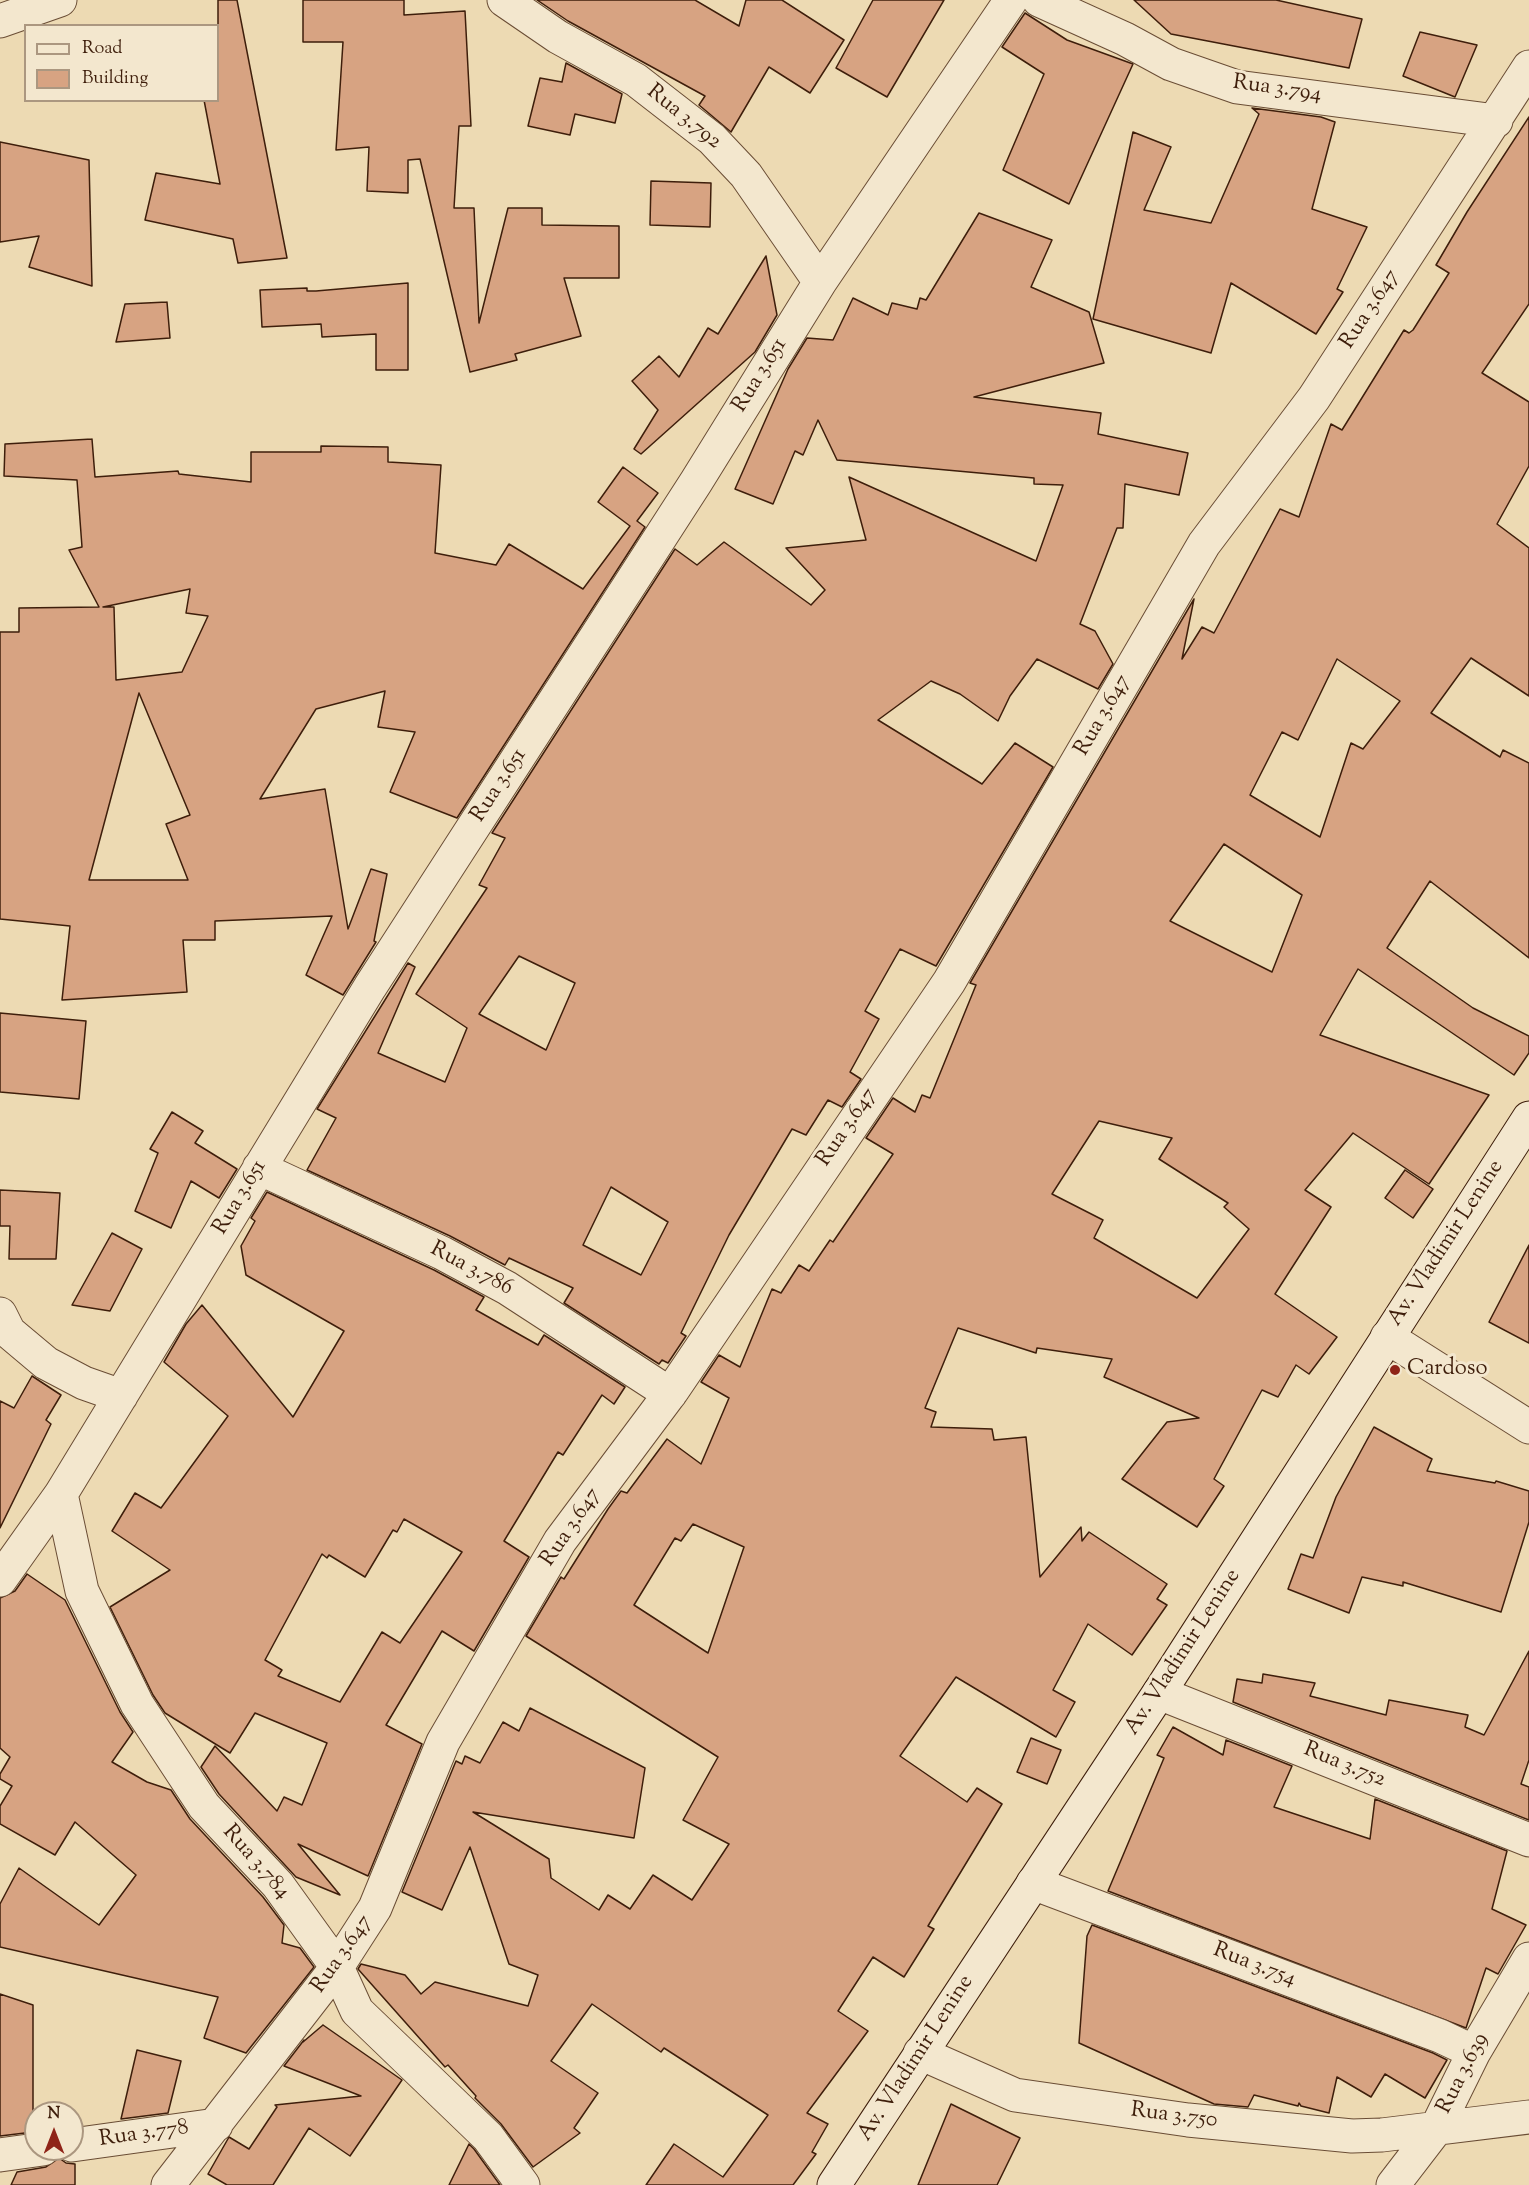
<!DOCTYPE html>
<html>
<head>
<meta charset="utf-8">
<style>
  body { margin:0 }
  #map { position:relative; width:1529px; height:2185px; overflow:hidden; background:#eddab3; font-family:"Sorts Mill Goudy",serif }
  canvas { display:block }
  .legend { position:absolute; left:24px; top:24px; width:195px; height:78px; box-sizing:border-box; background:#f3e7ce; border:2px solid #ab9780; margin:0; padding:8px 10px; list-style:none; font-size:18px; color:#3e1e0b }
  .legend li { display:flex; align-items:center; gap:12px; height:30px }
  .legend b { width:30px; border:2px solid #ab9780 }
  .north { position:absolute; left:24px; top:2101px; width:60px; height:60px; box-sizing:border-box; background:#f3e7ce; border:2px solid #ab9780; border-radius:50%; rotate:0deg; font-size:16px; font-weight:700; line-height:24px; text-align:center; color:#3e1e0b }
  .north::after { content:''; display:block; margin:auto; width:21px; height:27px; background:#8f2418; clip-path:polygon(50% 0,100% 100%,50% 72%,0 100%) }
</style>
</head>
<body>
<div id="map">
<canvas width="1529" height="2185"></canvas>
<ul class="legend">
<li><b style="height:8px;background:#f3e7ce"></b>Road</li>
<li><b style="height:16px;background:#d7a382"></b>Building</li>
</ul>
<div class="north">N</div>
</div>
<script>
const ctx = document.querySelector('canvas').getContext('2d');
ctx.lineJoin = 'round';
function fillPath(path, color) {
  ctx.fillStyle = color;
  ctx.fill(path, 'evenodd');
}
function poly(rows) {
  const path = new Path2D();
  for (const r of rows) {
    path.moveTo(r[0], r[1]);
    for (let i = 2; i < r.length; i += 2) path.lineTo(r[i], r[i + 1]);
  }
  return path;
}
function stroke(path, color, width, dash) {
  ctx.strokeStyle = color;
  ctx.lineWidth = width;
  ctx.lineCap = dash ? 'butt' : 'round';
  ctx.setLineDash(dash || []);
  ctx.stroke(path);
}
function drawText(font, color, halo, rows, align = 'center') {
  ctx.font = font + ' "Sorts Mill Goudy",serif';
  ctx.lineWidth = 6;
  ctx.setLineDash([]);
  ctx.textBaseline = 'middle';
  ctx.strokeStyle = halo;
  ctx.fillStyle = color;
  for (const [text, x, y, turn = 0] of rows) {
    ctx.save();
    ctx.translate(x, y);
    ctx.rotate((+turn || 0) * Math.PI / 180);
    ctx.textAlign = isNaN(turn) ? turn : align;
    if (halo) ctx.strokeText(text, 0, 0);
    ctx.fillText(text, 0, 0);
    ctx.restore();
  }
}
const building = poly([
  [218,0,237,0,287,258,238,263,233,239,145,220,156,173,220,184,204,100,218,100,218,0],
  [303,0,404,0,404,15,465,11,471,126,459,126,454,208,474,208,479,323,508,208,542,208,542,225,619,226,619,278,564,278,581,336,515,354,517,360,470,372,420,159,408,160,408,193,367,191,369,147,336,150,343,42,303,42,303,0],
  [537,0,695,0,739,26,746,0,782,0,844,40,810,93,769,67,731,132,699,105,705,96,568,21,537,0],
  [873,0,944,0,887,97,836,68,873,0],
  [1134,0,1276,0,1362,19,1349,68,1171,34,1134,0],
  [1025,13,1067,40,1133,64,1069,204,1003,170,1044,74,1002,47,1025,13],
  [1420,32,1477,45,1455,97,1403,76,1420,32],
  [566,63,622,94,615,123,575,114,570,135,528,126,540,78,562,82,566,63],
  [1252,108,1321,117,1335,122,1312,209,1367,227,1337,289,1343,292,1316,334,1231,283,1211,353,1093,319,1133,132,1171,147,1144,210,1211,223,1259,114,1252,108],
  [1529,117,1529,304,1482,373,1529,402,1529,466,1497,524,1529,548,1529,696,1471,658,1431,713,1500,757,1503,750,1529,763,1529,958,1430,881,1387,948,1473,1008,1529,1036,1529,1053,1514,1075,1358,969,1320,1035,1489,1095,1429,1184,1353,1133,1305,1190,1331,1207,1275,1294,1337,1337,1309,1374,1296,1365,1278,1397,1262,1390,1214,1479,1224,1486,1197,1527,1122,1479,1167,1422,1199,1418,1104,1377,1112,1359,1037,1348,1036,1353,958,1328,925,1408,936,1412,931,1427,992,1429,994,1440,1026,1437,1040,1577,1081,1527,1082,1541,1089,1532,1167,1584,1157,1599,1167,1605,1132,1655,1088,1624,1053,1690,1075,1702,1056,1737,956,1677,900,1756,967,1802,977,1788,1002,1804,928,1926,934,1929,904,1977,873,1957,838,2011,868,2031,807,2113,828,2124,812,2152,816,2154,793,2185,646,2185,674,2144,723,2177,768,2115,664,2048,661,2052,592,2004,551,2061,598,2093,574,2128,580,2133,533,2167,501,2124,475,2098,476,2096,448,2065,445,2067,358,1969,361,1964,405,1975,421,1994,435,1982,528,2006,538,1975,509,1964,470,1847,442,1910,402,1892,456,1761,462,1764,465,1756,480,1763,503,1722,519,1731,530,1708,645,1768,634,1838,473,1812,549,1859,551,1878,599,1910,608,1895,630,1909,653,1875,692,1900,729,1844,683,1820,718,1757,526,1636,561,1577,564,1579,608,1509,621,1491,627,1493,667,1439,701,1464,729,1398,701,1382,719,1355,740,1367,772,1289,781,1293,799,1265,809,1271,830,1240,833,1242,893,1154,866,1138,893,1098,915,1112,922,1095,930,1098,976,985,970,983,1194,599,1182,659,1202,627,1214,633,1280,509,1299,517,1331,424,1342,430,1404,330,1409,333,1413,330,1449,273,1436,265,1467,212,1529,117],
  [1337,659,1400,701,1363,749,1351,743,1320,837,1250,795,1282,732,1298,740,1337,659],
  [1224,844,1302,895,1272,972,1170,921,1224,844],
  [1099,1121,1172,1138,1159,1159,1228,1203,1224,1207,1249,1229,1197,1298,1094,1238,1103,1220,1052,1194,1099,1121],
  [693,1524,744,1547,708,1653,634,1605,675,1538,681,1541,693,1524],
  [0,142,89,160,92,286,29,267,39,236,0,242,0,142],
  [651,181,711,183,710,227,650,225,651,181],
  [979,213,1052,240,1031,287,1089,312,1104,363,974,397,1101,413,1098,434,1188,453,1179,495,1125,484,1123,528,1117,528,1080,624,1095,631,1113,664,1098,689,1037,659,1010,696,998,721,960,694,931,681,878,720,982,784,1015,743,1053,767,936,966,900,949,865,1011,879,1019,850,1072,861,1079,842,1107,828,1100,806,1135,792,1129,729,1235,681,1333,686,1336,668,1363,662,1360,659,1364,564,1303,573,1288,509,1258,505,1265,450,1236,307,1170,336,1118,317,1109,408,963,415,967,378,1053,445,1082,467,1028,416,994,487,888,479,885,505,838,492,833,675,549,697,565,724,542,811,605,825,590,786,548,866,540,849,477,1036,561,1063,485,1034,484,1034,478,837,460,818,420,803,455,795,451,773,504,735,489,788,369,807,338,833,340,853,298,888,315,892,303,917,309,920,298,926,300,979,213],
  [519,956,575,983,546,1050,479,1014,519,956],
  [611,1187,668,1222,641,1275,583,1245,611,1187],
  [766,256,777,315,755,352,641,454,634,449,658,410,632,381,659,356,679,377,708,328,718,334,766,256],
  [408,283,408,370,376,370,376,334,322,337,321,324,262,327,260,290,307,288,307,291,316,291,408,283],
  [167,302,170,338,116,342,125,304,167,302],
  [92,439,95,477,178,471,179,474,251,482,251,452,321,452,321,446,388,447,388,462,441,465,435,553,496,565,509,544,583,589,630,526,598,502,623,467,658,493,637,521,645,527,457,818,390,792,415,732,378,727,385,691,316,709,260,799,325,789,348,929,371,869,387,874,374,941,376,942,343,995,306,975,332,916,215,921,215,940,183,940,187,992,62,1000,70,926,0,919,0,632,19,632,19,608,99,607,69,550,82,547,77,480,4,476,5,444,92,439],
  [190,589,186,613,208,616,182,672,116,680,114,607,103,607,190,589],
  [139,693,190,815,166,824,188,880,89,880,139,693],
  [0,1013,86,1021,79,1099,0,1092,0,1013],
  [172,1112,203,1131,195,1143,237,1169,219,1198,191,1181,171,1228,135,1211,158,1153,150,1149,172,1112],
  [1405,1170,1433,1189,1413,1218,1385,1198,1405,1170],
  [0,1190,60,1193,56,1259,9,1259,10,1226,0,1226,0,1190],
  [267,1192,434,1270,484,1297,476,1310,538,1345,544,1335,625,1387,614,1404,602,1395,563,1455,558,1452,504,1541,529,1557,474,1651,442,1631,386,1725,422,1744,368,1876,298,1844,340,1895,296,1877,219,1794,201,1767,215,1746,277,1811,284,1797,302,1805,327,1743,255,1713,230,1753,165,1713,153,1695,110,1607,170,1570,112,1531,135,1493,161,1508,228,1416,164,1362,186,1324,202,1305,293,1417,344,1331,246,1275,241,1246,255,1221,251,1218,267,1192],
  [404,1519,462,1552,400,1643,382,1632,340,1702,278,1676,282,1670,265,1660,322,1554,327,1558,329,1555,365,1577,393,1530,397,1532,404,1519],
  [112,1233,142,1249,110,1311,72,1305,112,1233],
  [1529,1245,1529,1343,1489,1322,1529,1245],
  [32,1376,61,1395,46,1420,51,1424,0,1528,0,1401,14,1408,32,1376],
  [1374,1427,1432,1459,1427,1471,1495,1483,1496,1481,1529,1491,1529,1522,1501,1612,1403,1582,1403,1586,1362,1577,1349,1613,1288,1589,1301,1554,1313,1558,1336,1497,1374,1427],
  [27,1574,65,1600,120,1712,133,1732,112,1762,147,1782,171,1790,190,1819,263,1897,284,1925,282,1943,300,1948,314,1967,246,2053,204,2038,218,1997,0,1947,0,1904,19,1868,99,1925,136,1875,75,1822,55,1855,0,1824,0,1806,12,1786,0,1779,0,1774,10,1757,0,1748,0,1598,15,1591,27,1574],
  [1529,1651,1529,1760,1521,1784,1529,1787,1529,1820,1233,1702,1237,1679,1262,1683,1263,1674,1315,1683,1310,1696,1386,1715,1389,1700,1468,1715,1465,1727,1484,1735,1529,1651],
  [1173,1727,1223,1755,1226,1740,1292,1766,1274,1807,1370,1839,1375,1799,1507,1851,1492,1909,1526,1925,1498,1974,1486,1968,1466,2028,1108,1891,1164,1758,1157,1755,1173,1727],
  [1031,1738,1061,1750,1047,1784,1017,1772,1031,1738],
  [1092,1925,1433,2053,1447,2060,1425,2098,1385,2074,1371,2097,1337,2077,1329,2113,1301,2106,1299,2103,1298,2106,1254,2095,1248,2107,1214,2104,1079,2043,1087,1936,1092,1925],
  [0,1994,33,2005,33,2132,0,2136,0,1994],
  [323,2025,402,2080,350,2156,309,2128,273,2185,227,2185,208,2174,229,2137,249,2149,277,2107,275,2105,361,2096,284,2066,304,2040,303,2042,323,2025],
  [137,2050,181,2061,168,2113,121,2119,137,2050],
  [951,2104,1020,2138,997,2185,918,2185,951,2104],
  [469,2144,474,2149,500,2185,449,2185,469,2144],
  [59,2158,66,2163,75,2164,75,2185,11,2185,17,2172,46,2167,59,2158]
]);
fillPath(building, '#d7a382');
stroke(building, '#3e1e0b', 1.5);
const minor = poly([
  [504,0,558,37,636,80,712,139,746,175,820,282],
  [1039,0,1125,39,1171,64,1237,87,1496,121],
  [0,21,60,0],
  [259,1168,442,1253,507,1288,670,1394],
  [0,1314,9,1332,46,1363,84,1383,121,1396],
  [61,1494,82,1591,137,1704,204,1806,278,1885,337,1967,357,2011,488,2137,523,2185],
  [0,1580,61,1494,370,987,696,482,820,282,1011,0],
  [1159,1693,1529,1840],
  [1033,1883,1440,2036,1474,2052],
  [920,2053,1015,2095,1188,2120,1352,2136,1382,2135,1529,2117],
  [72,2145,216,2125],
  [0,2155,43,2149],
  [168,2185,337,1967,375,1908,443,1742,560,1541,672,1391,949,982,1204,544,1314,398,1529,67],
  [1393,2185,1436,2129,1474,2052,1529,1959]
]);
const tertiary = poly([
  [1387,1337,1529,1427]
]);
const secondary = poly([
  [834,2185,1159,1693,1529,1118]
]);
stroke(minor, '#6a4d35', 35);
stroke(tertiary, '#6a4d35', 35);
stroke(secondary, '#3e1e0b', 35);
stroke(minor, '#f3e7ce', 33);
stroke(tertiary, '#f3e7ce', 33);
stroke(secondary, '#f3e7ce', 33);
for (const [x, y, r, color] of [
  [1395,1370,6,"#8f2418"]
]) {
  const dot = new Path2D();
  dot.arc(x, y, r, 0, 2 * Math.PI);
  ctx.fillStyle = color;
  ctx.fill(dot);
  stroke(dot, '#f3e7ce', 2);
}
drawText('22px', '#3e1e0b', '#f3e7ce', [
  ["Rua 3.794",1277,90,8],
  ["Rua 3.792",683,118,39],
  ["Rua 3.647",1371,310,-57],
  ["Rua 3.651",761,376,-58],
  ["Rua 3.647",1104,716,-60],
  ["Rua 3.651",500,786,-57],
  ["Rua 3.647",848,1128,-56],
  ["Rua 3.651",241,1198,-59],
  ["Av. Vladimir Lenine",1447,1244,-57],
  ["Rua 3.786",471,1270,28],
  ["Rua 3.647",572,1528,-56],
  ["Av. Vladimir Lenine",1184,1653,-57],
  ["Rua 3.752",1344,1766,22],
  ["Rua 3.784",255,1863,49],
  ["Rua 3.647",343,1955,-55],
  ["Rua 3.754",1254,1966,21],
  ["Av. Vladimir Lenine",917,2059,-57],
  ["Rua 3.639",1464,2074,-63],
  ["Rua 3.750",1174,2117,7],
  ["Rua 3.778",144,2135,-8]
]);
drawText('22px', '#3e1e0b', '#f3e7ce', [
  ["Cardoso",1407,1370]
], 'left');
</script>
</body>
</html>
